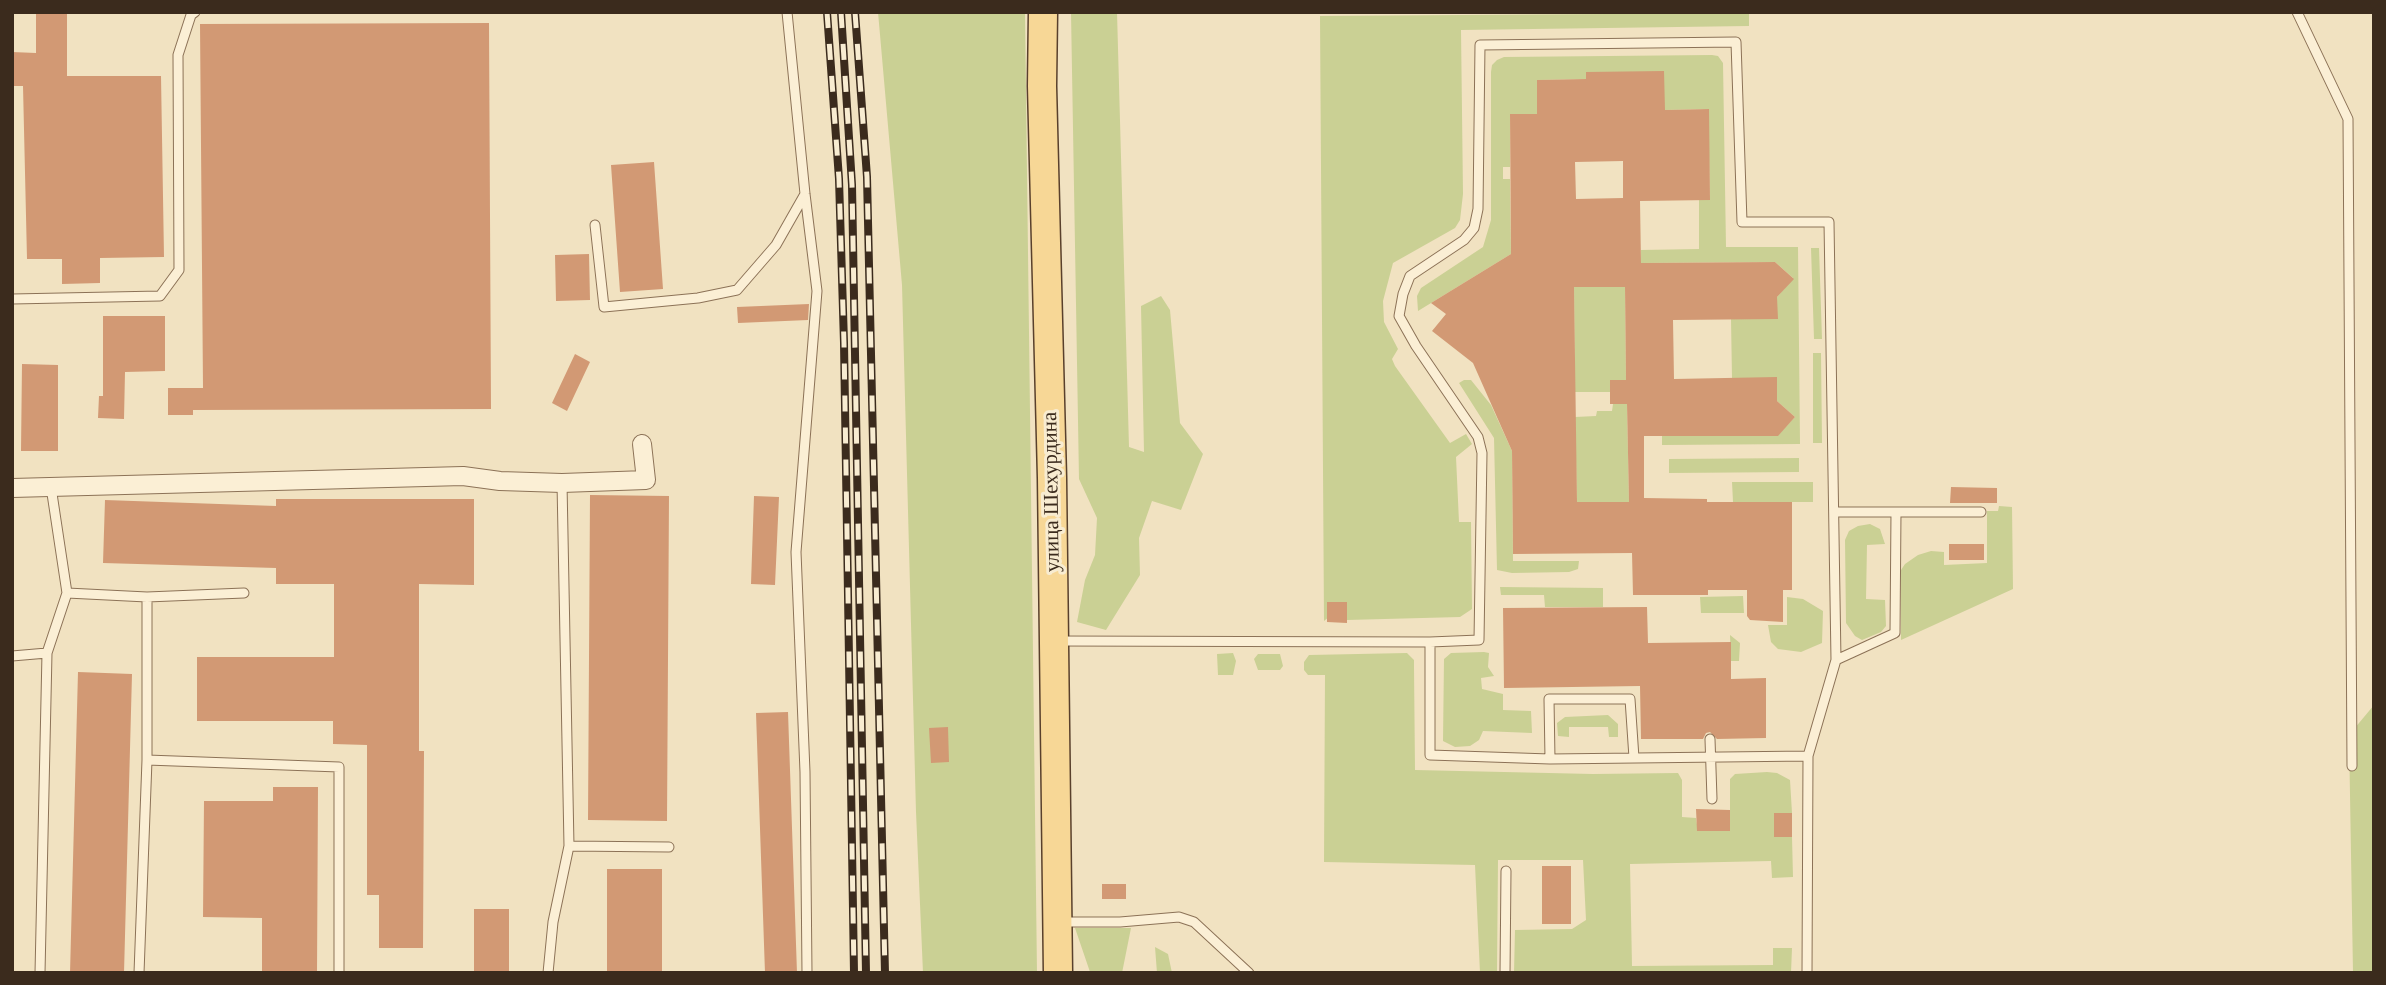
<!DOCTYPE html>
<html>
<head>
<meta charset="utf-8">
<style>
  body { margin:0 }
  #map { position:relative; width:2386px; height:985px; overflow:hidden; background:#f1e2c1; font-family:"Times New Roman",serif }
  canvas { display:block }
  .frame { position:absolute; inset:0; border:14px solid #3b2b1d; pointer-events:none }
</style>
</head>
<body>
<div id="map">
<canvas width="2386" height="985"></canvas>
<div class="frame"></div>
</div>
<script>
const ctx = document.querySelector('canvas').getContext('2d');
ctx.lineJoin = 'round';
function fillPath(path, color) {
  ctx.fillStyle = color;
  ctx.fill(path, 'evenodd');
}
function poly(rows) {
  const path = new Path2D();
  for (const r of rows) {
    path.moveTo(r[0], r[1]);
    for (let i = 2; i < r.length; i += 2) path.lineTo(r[i], r[i + 1]);
  }
  return path;
}
function stroke(path, color, width, dash) {
  ctx.strokeStyle = color;
  ctx.lineWidth = width;
  ctx.lineCap = dash ? 'butt' : 'round';
  ctx.setLineDash(dash || []);
  ctx.stroke(path);
}
function drawText(font, color, halo, rows, align = 'center') {
  ctx.font = font + ' "Times New Roman",serif';
  ctx.lineWidth = 6;
  ctx.setLineDash([]);
  ctx.textBaseline = 'middle';
  ctx.strokeStyle = halo;
  ctx.fillStyle = color;
  for (const [text, x, y, turn = 0] of rows) {
    ctx.save();
    ctx.translate(x, y);
    ctx.rotate((+turn || 0) * Math.PI / 180);
    ctx.textAlign = isNaN(turn) ? turn : align;
    if (halo) ctx.strokeText(text, 0, 0);
    ctx.fillText(text, 0, 0);
    ctx.restore();
  }
}
fillPath(poly([
  [878,12,1025,12,1037,973,923,973,916,812,902,285],
  [1071,12,1117,12,1129,447,1144,452,1141,306,1161,296,1170,310,1180,423,1203,454,1181,510,1152,501,1139,538,1140,575,1106,630,1077,622,1085,580,1095,555,1097,518,1079,479],
  [1749,13,1749,26,1461,30,1463,194,1460,220,1455,228,1393,263,1383,301,1384,322,1398,349,1392,359,1395,366,1450,443,1466,434,1472,444,1456,457,1459,522,1471,522,1472,609,1460,617,1347,620,1347,602,1324,621,1320,16],
  [1712,55,1718,56,1723,63,1726,247,1798,247,1800,444,1662,445,1662,436,1777,436,1795,417,1777,401,1777,378,1732,378,1731,319,1777,319,1777,297,1793,278,1775,262,1641,263,1641,250,1699,249,1699,200,1710,200,1708,109,1665,110,1586,72,1586,79,1537,80,1537,114,1510,115,1510,167,1503,167,1503,179,1510,179,1511,254,1418,311,1417,296,1421,288,1483,247,1491,220,1491,72,1492,65,1497,60,1504,57],
  [1811,248,1819,248,1822,339,1814,339],
  [1574,287,1625,287,1626,380,1611,380,1610,392,1575,392],
  [1813,353,1821,353,1822,443,1813,443],
  [1464,380,1471,380,1491,405,1512,451,1513,561,1579,561,1578,569,1569,572,1512,573,1497,570,1494,438,1459,383],
  [1613,404,1627,404,1629,502,1577,502,1575,417,1596,416,1597,411,1612,411],
  [1799,458,1799,472,1669,473,1669,459],
  [1732,482,1813,482,1813,502,1733,502],
  [1999,506,2012,507,2013,589,1901,640,1901,570,1905,564,1918,555,1931,551,1944,552,1944,565,1987,563,1987,511,1998,511],
  [1870,524,1880,529,1885,544,1867,545,1866,599,1885,600,1886,626,1881,632,1862,640,1855,636,1846,623,1845,540,1849,531,1858,526],
  [1500,587,1603,588,1603,607,1545,607,1544,595,1501,595],
  [1743,596,1744,613,1701,613,1700,597],
  [1787,597,1803,599,1823,611,1822,643,1801,652,1778,649,1771,642,1768,625,1787,625],
  [1730,635,1740,643,1739,661,1731,661],
  [1484,652,1489,653,1488,667,1494,676,1481,678,1482,689,1503,694,1503,710,1531,711,1532,733,1483,731,1479,740,1470,746,1455,747,1443,741,1444,659,1451,653],
  [1233,653,1236,661,1233,675,1218,675,1217,654],
  [1407,653,1414,660,1414,667,1415,770,1593,774,1678,773,1682,780,1682,817,1696,818,1698,831,1730,831,1730,779,1735,774,1767,772,1777,773,1790,780,1792,813,1774,813,1774,837,1792,837,1793,877,1772,878,1771,861,1630,864,1632,966,1773,965,1773,948,1792,948,1791,973,1514,973,1515,930,1572,929,1586,920,1583,860,1498,860,1497,972,1480,973,1475,865,1324,862,1325,675,1308,675,1304,670,1304,662,1309,655],
  [1258,654,1280,654,1283,666,1280,670,1258,670,1254,659],
  [2374,705,2374,973,2353,973,2349,735],
  [1608,715,1618,724,1618,737,1609,737,1608,727,1569,727,1569,737,1558,736,1557,723,1565,717],
  [1075,928,1131,928,1122,973,1090,972],
  [1155,947,1168,954,1172,973,1157,973]
]), '#cad094');
fillPath(poly([
  [36,12,67,12,67,76,161,76,164,257,100,258,100,283,62,284,62,259,27,259,23,86,12,86,12,52,36,53],
  [489,23,491,409,193,410,193,415,168,415,168,388,203,388,200,24],
  [1664,71,1665,110,1709,109,1710,200,1640,201,1641,263,1775,262,1794,279,1777,297,1778,319,1673,320,1674,379,1777,377,1777,401,1795,417,1778,436,1644,436,1644,498,1707,499,1707,502,1792,502,1792,590,1783,590,1783,622,1750,620,1747,616,1747,590,1708,590,1708,595,1633,595,1632,553,1513,554,1512,451,1473,363,1432,331,1446,314,1431,303,1511,254,1510,114,1537,114,1537,80,1586,79,1586,72],
  [1623,161,1623,198,1576,199,1575,162],
  [1574,287,1625,287,1626,380,1610,380,1610,404,1627,404,1629,502,1577,502],
  [654,162,663,289,620,292,611,165],
  [589,254,590,300,556,301,555,255],
  [809,304,808,320,738,323,737,307],
  [103,316,165,316,165,371,125,372,124,419,98,418,99,396,103,396],
  [575,354,590,362,567,411,552,403],
  [22,364,58,365,58,451,21,451],
  [1951,487,1997,488,1997,503,1950,503],
  [590,495,669,496,667,821,588,820],
  [754,496,779,497,775,585,751,584],
  [276,499,474,499,474,585,419,584,419,751,424,751,423,948,379,948,379,895,367,895,367,745,333,744,333,721,197,721,197,657,334,657,334,584,276,584,276,568,103,563,105,500,276,506],
  [1949,544,1984,544,1984,560,1949,560],
  [1327,602,1347,602,1347,623,1327,622],
  [1647,607,1648,643,1731,642,1731,679,1766,678,1766,738,1717,739,1710,732,1706,733,1703,739,1641,739,1640,686,1504,688,1503,608],
  [78,672,132,674,124,973,70,973],
  [788,712,797,973,765,973,756,713],
  [948,727,949,762,931,763,929,728],
  [273,787,318,787,317,973,262,973,262,918,203,917,204,801,273,801],
  [1696,809,1730,810,1730,831,1697,831],
  [1774,813,1792,813,1792,837,1774,837],
  [1542,866,1571,866,1571,924,1542,924],
  [607,869,662,869,662,973,607,973],
  [1102,884,1126,884,1126,899,1102,899],
  [474,909,509,909,509,973,474,973]
]), '#d29974');
const service = poly([
  [787,12,805,194,817,291,796,552,805,772,807,973],
  [2297,12,2348,119,2352,766],
  [595,225,604,307,698,298,737,290,776,245,805,194],
  [12,299,160,296,179,270,178,55,191,15,195,12],
  [1834,512,1981,512],
  [67,593,147,597,147,760,339,767,339,973],
  [147,597,244,593],
  [1056,641,1430,642,1430,755,1550,759,1808,756,1836,660,1829,222,1742,222,1736,42,1480,45,1478,209,1474,228,1464,240,1410,276,1403,294,1399,316,1416,346,1478,437,1482,453,1479,640,1430,642],
  [12,656,47,653],
  [1836,660,1895,633,1896,512],
  [1710,739,1712,799],
  [1550,759,1549,699,1630,699,1634,758],
  [569,846,669,847],
  [1063,922,1120,922,1179,917,1194,922,1249,973],
  [40,973,47,653,67,593,51,487],
  [139,973,147,760],
  [548,973,553,922,569,846,562,483],
  [1505,973,1506,871],
  [1807,973,1808,756]
]);
const minor = poly([
  [12,488,463,476,500,481,562,483,646,480,642,444]
]);
const primary = poly([
  [1043,12,1042,86,1052,478,1058,973]
]);
stroke(service, '#8c7257', 11);
stroke(minor, '#8c7257', 20);
stroke(primary, '#59402c', 31);
stroke(service, '#fbefd5', 9);
stroke(minor, '#fbefd5', 18);
stroke(primary, '#f7d796', 28);
const rail = poly([
  [827,12,839,179,844,343,854,973],
  [841,12,852,185,866,973],
  [855,12,867,177,885,973]
]);
stroke(rail, '#3b2b1d', 8);
stroke(rail, '#f8ecd1', 5, [16]);
drawText('21px', '#3b2b1d', '#f8ecd1', [
  ["улица Шехурдина",1052,492,-91]
]);
</script>
</body>
</html>
